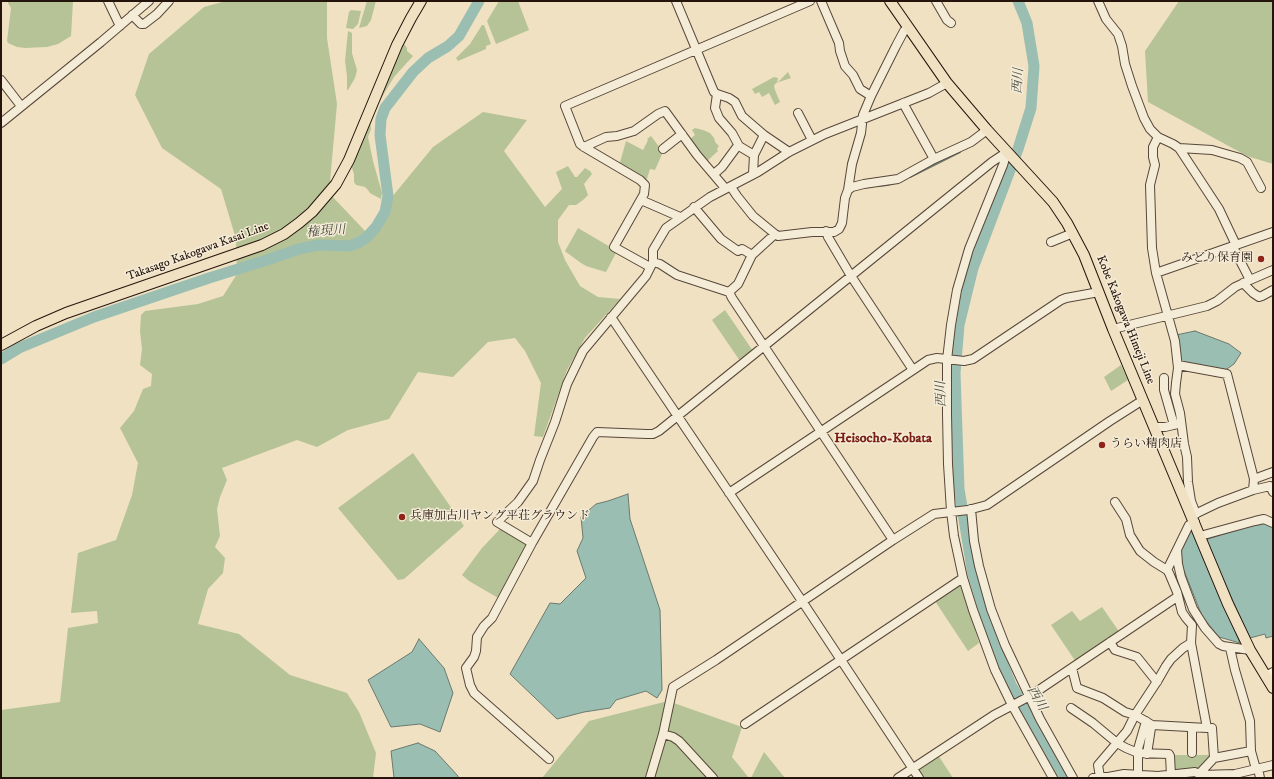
<!DOCTYPE html>
<html>
<head>
<meta charset="utf-8">
<style>
  body { margin:0 }
  #map { position:relative; width:1274px; height:779px; overflow:hidden; background:#f0e1c2; font-family:"IM FELL DW Pica",serif }
  canvas { display:block }
  .frame { position:absolute; inset:0; border:2px solid #24140c; pointer-events:none }
</style>
</head>
<body>
<div id="map">
<canvas width="1274" height="779"></canvas>
<div class="frame"></div>
</div>
<script>
const ctx = document.querySelector('canvas').getContext('2d');
ctx.lineJoin = 'round';
function fillPath(path, color) {
  ctx.fillStyle = color;
  ctx.fill(path, 'evenodd');
}
function poly(rows) {
  const path = new Path2D();
  for (const r of rows) {
    path.moveTo(r[0], r[1]);
    for (let i = 2; i < r.length; i += 2) path.lineTo(r[i], r[i + 1]);
  }
  return path;
}
function stroke(path, color, width, dash) {
  ctx.strokeStyle = color;
  ctx.lineWidth = width;
  ctx.lineCap = dash ? 'butt' : 'round';
  ctx.setLineDash(dash || []);
  ctx.stroke(path);
}
function drawText(font, color, halo, rows, align = 'center') {
  ctx.font = font + ' "IM FELL DW Pica","Noto Serif JP",serif';
  ctx.lineWidth = 3;
  ctx.setLineDash([]);
  ctx.textBaseline = 'middle';
  ctx.strokeStyle = halo;
  ctx.fillStyle = color;
  for (const [text, x, y, turn = 0] of rows) {
    ctx.save();
    ctx.translate(x, y);
    ctx.rotate((+turn || 0) * Math.PI / 180);
    ctx.textAlign = isNaN(turn) ? turn : align;
    if (halo) ctx.strokeText(text, 0, 0);
    ctx.fillText(text, 0, 0);
    ctx.restore();
  }
}
fillPath(poly([
  [7,1,73,1,71,36,58,44,47,47,25,48,17,47,8,43,7,41,11,8],
  [226,1,327,1,327,38,337,104,329,193,367,233,387,203,433,147,483,112,527,120,504,151,545,207,562,189,556,172,568,166,575,177,577,177,585,168,590,171,592,174,584,184,588,195,583,200,576,205,569,205,558,220,558,242,565,260,580,286,598,297,620,299,585,338,567,370,543,437,534,436,541,383,525,351,515,338,488,342,453,377,418,372,389,419,348,430,317,447,297,440,222,468,227,480,220,497,217,509,220,536,215,547,225,558,223,573,208,589,198,624,239,634,290,675,347,693,359,712,376,753,373,778,1,778,1,710,60,702,68,628,98,623,97,611,71,613,78,553,116,540,132,495,138,463,120,428,134,411,143,389,151,386,152,374,140,365,142,349,140,331,141,315,145,311,198,304,223,296,237,274,236,239,221,189,162,148,135,95,149,54,204,7],
  [367,1,376,1,371,20,367,26,359,28],
  [499,1,518,1,529,30,496,44,487,21],
  [1179,1,1273,1,1273,164,1247,156,1148,102,1145,51],
  [351,10,361,11,358,24,353,29,346,28,349,12],
  [482,25,484,25,491,44,486,46,486,49,458,61,456,58,470,44],
  [348,31,352,33,352,53,357,70,355,78,348,90,347,90,347,76,345,61],
  [402,41,407,48,407,51,413,56,394,77,379,102,377,103],
  [788,72,791,78,776,83,774,86,775,90,780,102,775,105,769,93,762,97,759,92,755,94,752,89,774,77,778,78,777,83],
  [370,120,371,129,368,137,373,161,382,193,381,199,370,193,368,190,365,187,356,185,354,182,354,174,351,165],
  [695,128,703,130,710,133,714,138,715,141,715,142,719,146,717,149,718,151,705,163,689,140,695,135,692,130],
  [651,136,663,152,655,170,650,169,646,182,619,166,626,141,643,150,648,140,647,139],
  [578,228,617,251,606,272,599,270,586,266,581,263,566,252,565,251],
  [725,310,753,351,740,361,712,320],
  [1121,365,1128,380,1111,391,1104,377],
  [413,453,464,526,404,579,398,580,338,508],
  [501,528,530,544,500,599,469,581,462,575,482,548],
  [961,582,979,643,968,651,935,601],
  [1102,607,1118,630,1118,634,1076,662,1051,625,1072,611,1080,621],
  [668,701,742,727,732,757,749,778,542,778,589,721],
  [764,752,785,778,751,778],
  [938,755,953,778,922,778,917,769],
  [1171,755,1211,755,1200,770,1172,773]
]), '#b6c396');
const water = poly([
  [1195,331,1229,344,1241,353,1234,364,1224,371,1179,363,1176,335,1195,331],
  [628,494,630,519,660,610,662,690,657,698,646,691,616,700,610,708,584,712,557,719,510,674,550,603,560,604,586,578,577,551,583,538,581,517,596,504,608,501,628,494],
  [1262,522,1273,527,1273,636,1266,638,1265,634,1250,638,1205,540,1262,522],
  [1191,528,1240,643,1219,637,1202,616,1183,568,1180,547,1191,528],
  [419,639,444,668,453,693,440,732,420,724,391,727,368,680,412,652,419,639],
  [418,743,435,751,458,776,458,778,394,778,391,751,418,743]
]);
fillPath(water, '#9abeb1');
stroke(water, '#6b7a6f', 1);
stroke(poly([
  [910,177,960,152],
  [878,186,887,185,899,182],
  [842,231,845,226,845,223]
]), '#6b7a6f', 2);
stroke(poly([
  [1018,1,1027,23,1034,66,1031,108,1018,149,973,268,959,325,955,373,959,489,973,574,991,635,1011,685,1065,778],
  [1,359,19,348,94,317,209,278,267,260,299,249,319,245,349,246,358,243,366,238,376,227,385,212,388,196,380,135,381,119,385,108,413,72,428,58,448,46,459,36,479,1]
]), '#9abeb1', 11);
const minor = poly([
  [108,1,120,26],
  [676,1,714,92,717,94,729,98,735,102,742,116,764,135,789,152],
  [821,1,839,43,840,51,845,66,853,75,860,89,871,96],
  [936,1,947,20,951,23],
  [1098,1,1106,19,1118,34,1122,46,1125,64,1132,86,1144,118,1150,129,1158,137,1173,144,1179,148,1219,209,1236,245],
  [132,15,141,24,144,24,157,14,169,1],
  [1,80,21,106],
  [717,94,715,108,719,118,732,133,739,146,754,155],
  [903,103,934,159],
  [798,113,812,140],
  [1,123,101,42,149,1],
  [1158,137,1153,147,1153,157,1155,165,1150,185,1152,248,1156,273,1175,341,1178,368,1176,383,1175,394,1180,413,1184,444,1187,457,1188,482,1191,501,1196,514],
  [584,147,606,137,617,136,634,131,658,114,665,111,697,155,725,188],
  [1179,148,1212,150,1240,158,1247,162,1261,188],
  [663,149,682,134],
  [1007,152,1003,165,969,249,957,290,951,325,947,360,947,414,948,464,951,511,954,536,963,578,973,610,995,670,1012,705,1053,778],
  [714,174,722,167,736,148,739,146],
  [753,174,754,155,764,135],
  [731,187,737,196,753,216,775,234],
  [848,190,852,164,861,133,863,115,871,96,896,46,904,31,908,28],
  [641,200,680,217],
  [694,207,721,239,738,251,742,249,752,255],
  [826,231,828,237,851,276,913,370],
  [1051,242,1073,233],
  [1233,247,1250,280],
  [653,262,660,264,677,275,729,292,738,284,752,255,775,234,778,236,812,232,834,232,839,229,842,223,845,198,848,190,852,187,864,184,898,179,934,159,971,142,987,130],
  [650,267,614,247,644,194,645,185,640,180,584,147,580,144,565,106,810,1],
  [1156,273,1273,232],
  [1243,283,1253,293,1259,297,1262,296,1273,290],
  [729,292,732,298,893,540],
  [611,317,802,601,919,778],
  [1113,329,1207,306,1217,301,1235,287,1250,280,1273,270],
  [1178,365,1227,374,1254,479],
  [1164,378,1164,390,1174,425],
  [1154,427,1165,427,1178,424],
  [1253,490,1270,486,1273,492],
  [729,493,928,360,937,358,964,361,973,359,1061,300,1066,298,1099,292],
  [1115,502,1126,519,1130,535,1140,551,1154,562,1167,570],
  [971,509,974,541,979,566,991,609,1005,645,1040,719,1073,778],
  [1193,515,1218,503,1253,490,1254,479,1273,472],
  [1200,536,1255,521,1264,519,1273,523],
  [532,543,497,522,518,502,533,481,540,460,555,422,567,384,583,351,646,276,653,262,653,250,666,228,710,197,758,172,789,152,825,134,929,93,947,83],
  [1177,550,1178,564,1181,577,1193,609,1205,628,1219,644,1223,646,1250,650],
  [1110,642,1115,650,1137,657,1157,682],
  [1230,648,1235,670,1250,721,1251,751,1256,769],
  [1072,668,1077,688,1103,698,1125,712,1135,715,1152,725,1207,728,1191,643,1192,625,1186,618,1182,612,1177,592,1169,573,1167,570,1189,525,1195,522],
  [1265,676,1273,672],
  [1071,708,1093,723,1117,743,1126,748,1138,753,1169,754,1170,756,1171,775],
  [745,724,963,578],
  [1212,728,1214,758],
  [663,734,673,737,679,741,713,778],
  [1192,753,1192,728],
  [1147,754,1151,728,1152,725],
  [549,759,474,693,470,685,466,668,474,657,476,651,477,637,484,626,492,618,532,543,593,437,597,432,647,434,653,434,659,431,992,162,1007,152],
  [1258,768,1260,778],
  [1199,774,1214,758,1251,751],
  [1100,777,1098,765,1127,731,1135,715,1158,680,1166,666,1171,659,1183,648,1191,643],
  [650,778,663,734,673,687,716,660,893,540,934,514,968,510,987,505,1110,421,1143,400],
  [898,778,994,715,1030,696,1177,597],
  [1093,778,1100,777,1108,777,1124,774,1158,776,1195,772,1201,775,1235,774,1273,765],
  [1138,778,1138,749,1146,721]
]);
const major = poly([
  [890,1,947,83,987,130,1053,202,1067,223,1084,255,1113,329,1228,604,1250,650,1273,688],
  [1,345,36,326,66,313,262,245,284,234,299,223,312,212,336,184,349,160,397,45,411,18,421,1]
]);
stroke(minor, '#57473a', 10);
stroke(major, '#24140c', 12);
stroke(minor, '#f5ecd7', 8);
stroke(major, '#f0e1c2', 10);
for (const [x, y, r, color] of [
  [1261,259,4,"#8f2418"],
  [1102,445,4,"#8f2418"],
  [402,517,4,"#8f2418"]
]) {
  const dot = new Path2D();
  dot.arc(x, y, r, 0, 2 * Math.PI);
  ctx.fillStyle = color;
  ctx.fill(dot);
  stroke(dot, '#f5ecd7', 1.5);
}
drawText('12px', '#24140c', '#f5ecd7', [
  ["Takasago Kakogawa Kasai Line",198,252,-20],
  ["Kobe Kakogawa Himeji Line",1125,320,68]
]);
drawText('12px', '#24140c', '#f5ecd7', [
  ["みどり保育園",1253,259,"right"],
  ["うらい精肉店",1110,445],
  ["兵庫加古川ヤング平荘グラウンド",410,517]
], 'left');
drawText('italic 13px', '#4d5046', '#f5ecd7', [
  ["西川",1019,81,-87],
  ["権現川",326,232,-5],
  ["西川",942,394,-92],
  ["西川",1036,699,60]
]);
drawText('bold 14px', '#7a1f14', '#f5ecd7', [
  ["Heisocho-Kobata",883,439]
]);
</script>
</body>
</html>
